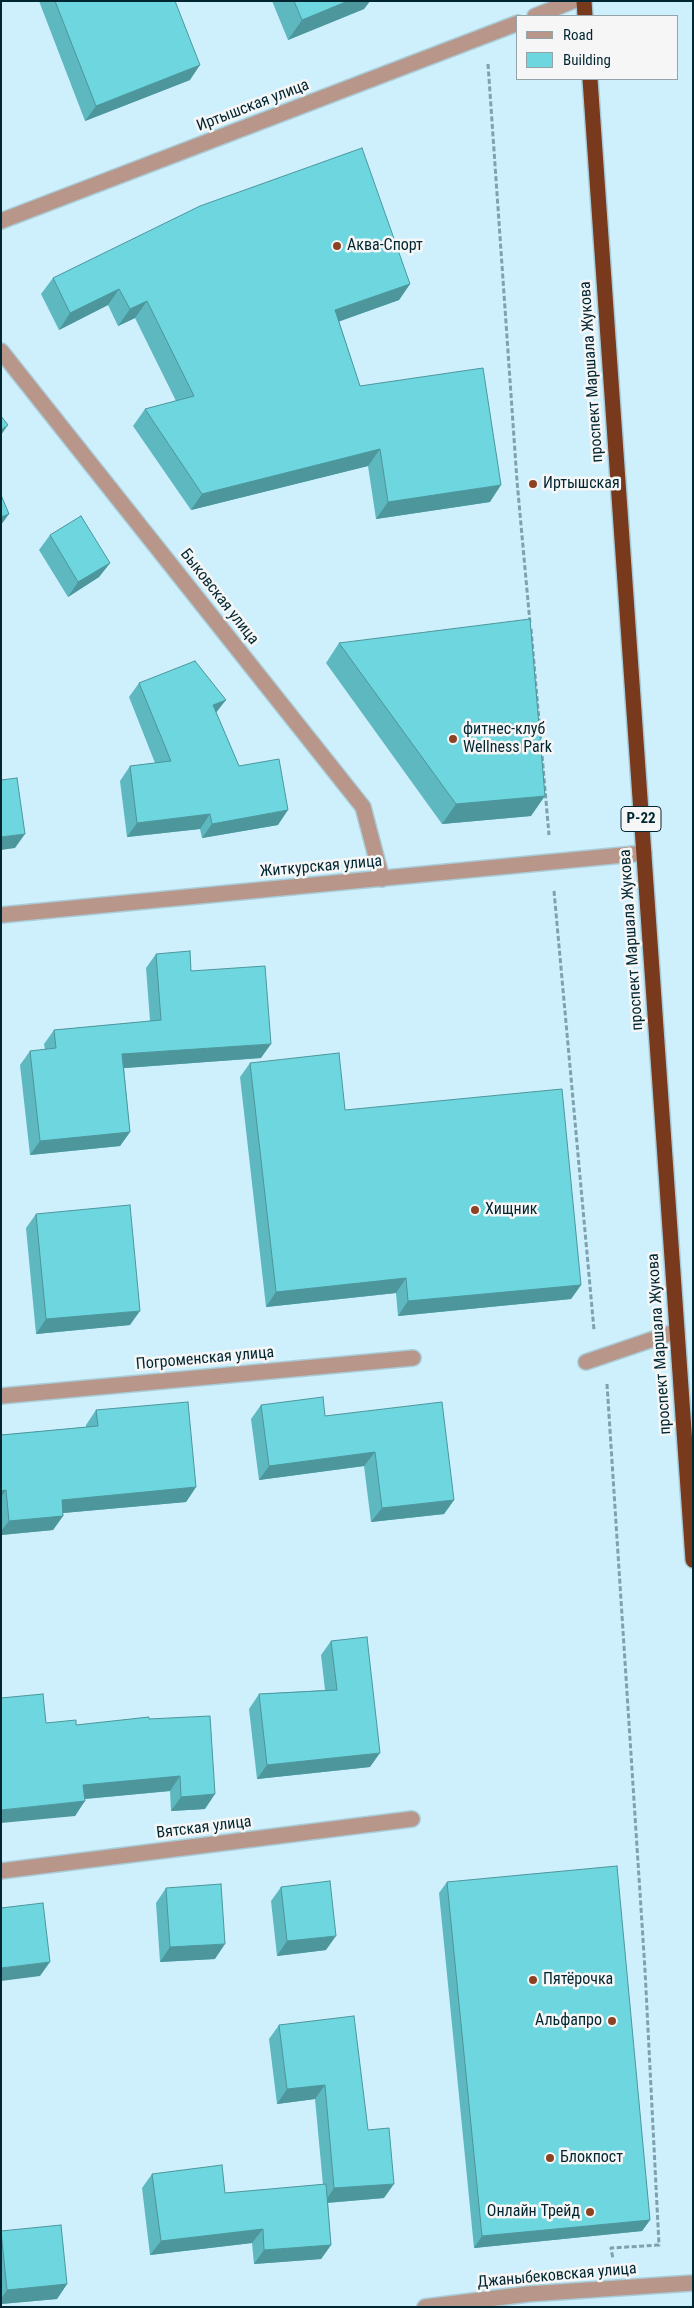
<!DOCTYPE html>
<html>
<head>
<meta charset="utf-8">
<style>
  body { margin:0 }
  #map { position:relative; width:694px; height:2308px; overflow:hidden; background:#cef0fd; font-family:"Roboto Condensed",sans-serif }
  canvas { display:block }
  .frame { position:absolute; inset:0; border:2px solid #002632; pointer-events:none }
  .legend { position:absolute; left:516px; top:15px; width:162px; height:65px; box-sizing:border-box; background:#f6f6f6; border:1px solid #94a3a8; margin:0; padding:6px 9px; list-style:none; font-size:15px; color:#002632 }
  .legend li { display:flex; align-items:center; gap:10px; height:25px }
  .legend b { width:25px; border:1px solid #94a3a8 }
</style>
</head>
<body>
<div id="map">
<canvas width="694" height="2308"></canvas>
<div class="frame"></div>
<ul class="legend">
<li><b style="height:6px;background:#b8978a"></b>Road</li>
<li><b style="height:14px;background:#6dd6df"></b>Building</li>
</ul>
</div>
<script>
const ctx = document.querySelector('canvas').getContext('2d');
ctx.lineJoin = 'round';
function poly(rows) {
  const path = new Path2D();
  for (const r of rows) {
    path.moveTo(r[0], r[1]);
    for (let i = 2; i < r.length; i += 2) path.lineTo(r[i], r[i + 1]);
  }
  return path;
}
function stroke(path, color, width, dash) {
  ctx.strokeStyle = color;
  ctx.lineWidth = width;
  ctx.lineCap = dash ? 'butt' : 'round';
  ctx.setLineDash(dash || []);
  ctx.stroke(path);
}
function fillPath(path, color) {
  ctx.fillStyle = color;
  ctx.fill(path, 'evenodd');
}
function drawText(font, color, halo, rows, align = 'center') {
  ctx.font = font + ' "Roboto Condensed",sans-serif';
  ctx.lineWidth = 5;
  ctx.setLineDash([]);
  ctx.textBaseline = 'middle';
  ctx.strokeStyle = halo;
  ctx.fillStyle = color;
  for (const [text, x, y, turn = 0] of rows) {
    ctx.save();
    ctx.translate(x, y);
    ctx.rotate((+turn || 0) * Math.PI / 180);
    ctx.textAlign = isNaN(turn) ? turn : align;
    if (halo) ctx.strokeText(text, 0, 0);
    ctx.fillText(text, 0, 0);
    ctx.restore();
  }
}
const lane = poly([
  [586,1362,677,1331]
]);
const street = poly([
  [535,16,573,1],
  [1,221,518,23],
  [1,351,363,807,382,879],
  [1,915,644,853],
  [1,1396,413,1358],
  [1,1871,412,1819],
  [425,2307,528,2294,693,2283]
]);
const highway = poly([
  [584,1,585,16],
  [590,79,693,1560]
]);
stroke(lane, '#a9ccd8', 18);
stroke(street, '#a9ccd8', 18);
stroke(highway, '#a9ccd8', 18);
stroke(poly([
  [488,64,517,481,530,623],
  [531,629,549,835],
  [554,891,594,1330],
  [607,1384,645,1970,659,2245,611,2248,613,2259]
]), '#7da1ae', 3, [5, 2.5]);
stroke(lane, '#b8978a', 15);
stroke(street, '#b8978a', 15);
stroke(highway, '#78391d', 15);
fillPath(poly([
  [39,1,175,1,190,80,85,121],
  [272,1,370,1,364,9,288,40],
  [53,278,410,284,399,300,339,321,360,386,490,502,376,519,368,466,191,510,133,426,145,409,176,401,135,318,118,326,108,305,59,330,41,294],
  [50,535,110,563,99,577,68,597,39,550],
  [339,643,531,816,442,824,326,663],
  [139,683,216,713,239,766,278,825,202,838,200,829,127,837,120,781,130,766,155,763,129,697],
  [156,954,191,971,261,1058,124,1068,130,1132,120,1146,30,1155,20,1065,30,1051,45,1050,44,1044,54,1030,150,1021,146,968],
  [250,1063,345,1110,581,1285,571,1299,398,1316,396,1293,266,1307,240,1077],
  [36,1214,130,1325,36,1334,26,1228],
  [261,1405,325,1416,454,1500,444,1514,371,1522,364,1466,259,1480,251,1419],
  [96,1410,196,1487,186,1502,63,1513,63,1516,53,1530,1,1535,1,1435,86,1427,86,1425],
  [331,1641,370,1767,257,1779,249,1709,259,1694,325,1690,321,1655],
  [149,1719,205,1809,171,1811,170,1791,85,1799,75,1816,46,1723,76,1725],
  [447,1882,650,2220,642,2231,474,2248,439,1893],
  [281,1887,326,1950,277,1956,271,1901],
  [166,1888,215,1959,160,1962,156,1903],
  [279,2025,368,2130,384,2198,328,2203,331,2245,321,2259,254,2264,252,2243,150,2255,142,2188,152,2174,225,2193,323,2185,315,2099,277,2104,269,2039],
  [1,2231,67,2284,57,2299,1,2304]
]), '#5eb8c0');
fillPath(poly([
  [348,1,370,1,364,9,288,40,302,20],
  [200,65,190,80,85,121,96,106],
  [410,284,399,300,324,327,335,310],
  [119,289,108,305,59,330,70,313],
  [147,301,135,318,118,326,130,309],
  [8,425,1,435,1,430],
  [380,449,368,466,191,510,202,494],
  [501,485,490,502,376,519,388,502],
  [9,514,1,525,1,517],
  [110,563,99,577,68,597,78,582],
  [226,700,215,714,213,705],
  [545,796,531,816,442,824,456,804],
  [288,810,278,825,202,838,212,824],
  [210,814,200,829,127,837,137,823],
  [25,834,15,848,1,850,1,837],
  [271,1044,261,1058,112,1069,122,1054],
  [130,1132,120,1146,30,1155,40,1141],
  [406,1278,396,1293,266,1307,276,1292],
  [581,1285,571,1299,398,1316,408,1301],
  [140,1311,130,1325,36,1334,46,1319],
  [375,1452,364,1466,259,1480,269,1466],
  [196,1487,186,1502,52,1514,62,1500],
  [6,1490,1,1497,1,1491],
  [454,1500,444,1514,371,1522,382,1508],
  [63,1516,53,1530,1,1535,1,1531,9,1521],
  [380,1753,370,1767,257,1779,267,1765],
  [180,1776,170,1791,73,1800,83,1785],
  [215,1794,205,1809,171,1811,181,1797],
  [85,1801,75,1816,1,1823,1,1810],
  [336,1936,326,1950,277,1956,287,1941],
  [225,1944,215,1959,160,1962,170,1947],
  [50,1962,40,1976,1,1981,1,1968],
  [325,2085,315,2099,277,2104,287,2089],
  [394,2184,384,2198,324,2203,334,2188],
  [650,2220,642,2231,474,2248,482,2236],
  [263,2229,252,2243,150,2255,161,2241],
  [331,2245,321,2259,254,2264,264,2250],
  [67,2284,57,2299,1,2304,1,2299,7,2290]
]), '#4c969c');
const building = poly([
  [55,1,175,1,200,65,96,106,55,1],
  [294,1,348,1,302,20,294,1],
  [362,148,410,284,335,310,360,386,483,368,501,485,388,502,380,449,202,494,145,409,194,396,147,301,130,309,119,289,70,313,53,278,200,206,362,148],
  [1,416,8,425,1,430,1,416],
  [1,495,9,514,1,517,1,495],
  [81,516,110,563,78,582,50,535,81,516],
  [530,619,545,796,456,804,339,643,530,619],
  [195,661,226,700,213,705,239,766,279,759,288,810,212,824,210,814,137,823,130,766,171,761,139,683,195,661],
  [17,778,25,834,1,837,1,780,17,778],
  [190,951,191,971,265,966,271,1044,122,1054,130,1132,40,1141,30,1051,56,1048,54,1030,161,1020,156,954,190,951],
  [339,1053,345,1110,562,1089,581,1285,408,1301,406,1278,276,1292,250,1063,339,1053],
  [130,1205,140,1311,46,1319,36,1214,130,1205],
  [323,1397,325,1416,442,1402,454,1500,382,1508,375,1452,269,1466,261,1405,323,1397],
  [188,1402,196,1487,62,1500,63,1516,9,1521,6,1490,1,1491,1,1435,98,1426,96,1410,188,1402],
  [367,1637,380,1753,267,1765,259,1694,337,1690,331,1641,367,1637],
  [43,1694,46,1723,76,1720,76,1725,149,1717,149,1719,210,1716,215,1794,181,1797,180,1776,83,1785,85,1801,1,1810,1,1698,43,1694],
  [617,1866,650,2220,482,2236,447,1882,617,1866],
  [330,1881,336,1936,287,1941,281,1887,330,1881],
  [221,1884,225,1944,170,1947,166,1888,221,1884],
  [43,1903,50,1962,1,1968,1,1908,43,1903],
  [354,2016,368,2130,389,2128,394,2184,334,2188,325,2085,287,2089,279,2025,354,2016],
  [222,2165,225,2193,326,2184,331,2245,264,2250,263,2229,161,2241,152,2174,222,2165],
  [61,2225,67,2284,7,2290,1,2231,61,2225]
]);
fillPath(building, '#6dd6df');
stroke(building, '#4c969c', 1);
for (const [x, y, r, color] of [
  [337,246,5,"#8b4323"],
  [533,484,5,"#8b4323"],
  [453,739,5,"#8b4323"],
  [475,1210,5,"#8b4323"],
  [533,1980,5,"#8b4323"],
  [612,2021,5,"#8b4323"],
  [550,2158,5,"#8b4323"],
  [590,2212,5,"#8b4323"]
]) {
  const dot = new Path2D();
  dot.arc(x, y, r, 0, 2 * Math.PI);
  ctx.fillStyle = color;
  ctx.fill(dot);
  stroke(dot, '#f6f6f6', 2);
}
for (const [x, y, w] of [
  [641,819,40]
]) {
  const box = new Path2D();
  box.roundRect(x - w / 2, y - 12.5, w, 25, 4);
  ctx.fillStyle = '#f6f6f6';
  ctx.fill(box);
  stroke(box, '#002632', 1);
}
drawText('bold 15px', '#002632', null, [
  ["Р-22",641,819]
]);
drawText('16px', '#002632', '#f6f6f6', [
  ["Иртышская улица",253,106,-21],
  ["проспект Маршала Жукова",592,372,-94],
  ["Быковская улица",219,597,52],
  ["Житкурская улица",321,867,-5],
  ["проспект Маршала Жукова",632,940,-94],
  ["проспект Маршала Жукова",660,1344,-94],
  ["Погроменская улица",205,1359,-5],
  ["Вятская улица",204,1828,-7],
  ["Джаныбековская улица",557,2276,-5]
]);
drawText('16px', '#002632', '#f6f6f6', [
  ["Аква-Спорт",347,246],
  ["Иртышская",543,484],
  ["фитнес-клуб",463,730],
  ["Wellness Park",463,748],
  ["Хищник",485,1210],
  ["Пятёрочка",543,1980],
  ["Альфапро",602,2021,"right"],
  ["Блокпост",560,2158],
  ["Онлайн Трейд",580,2212,"right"]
], 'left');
</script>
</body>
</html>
